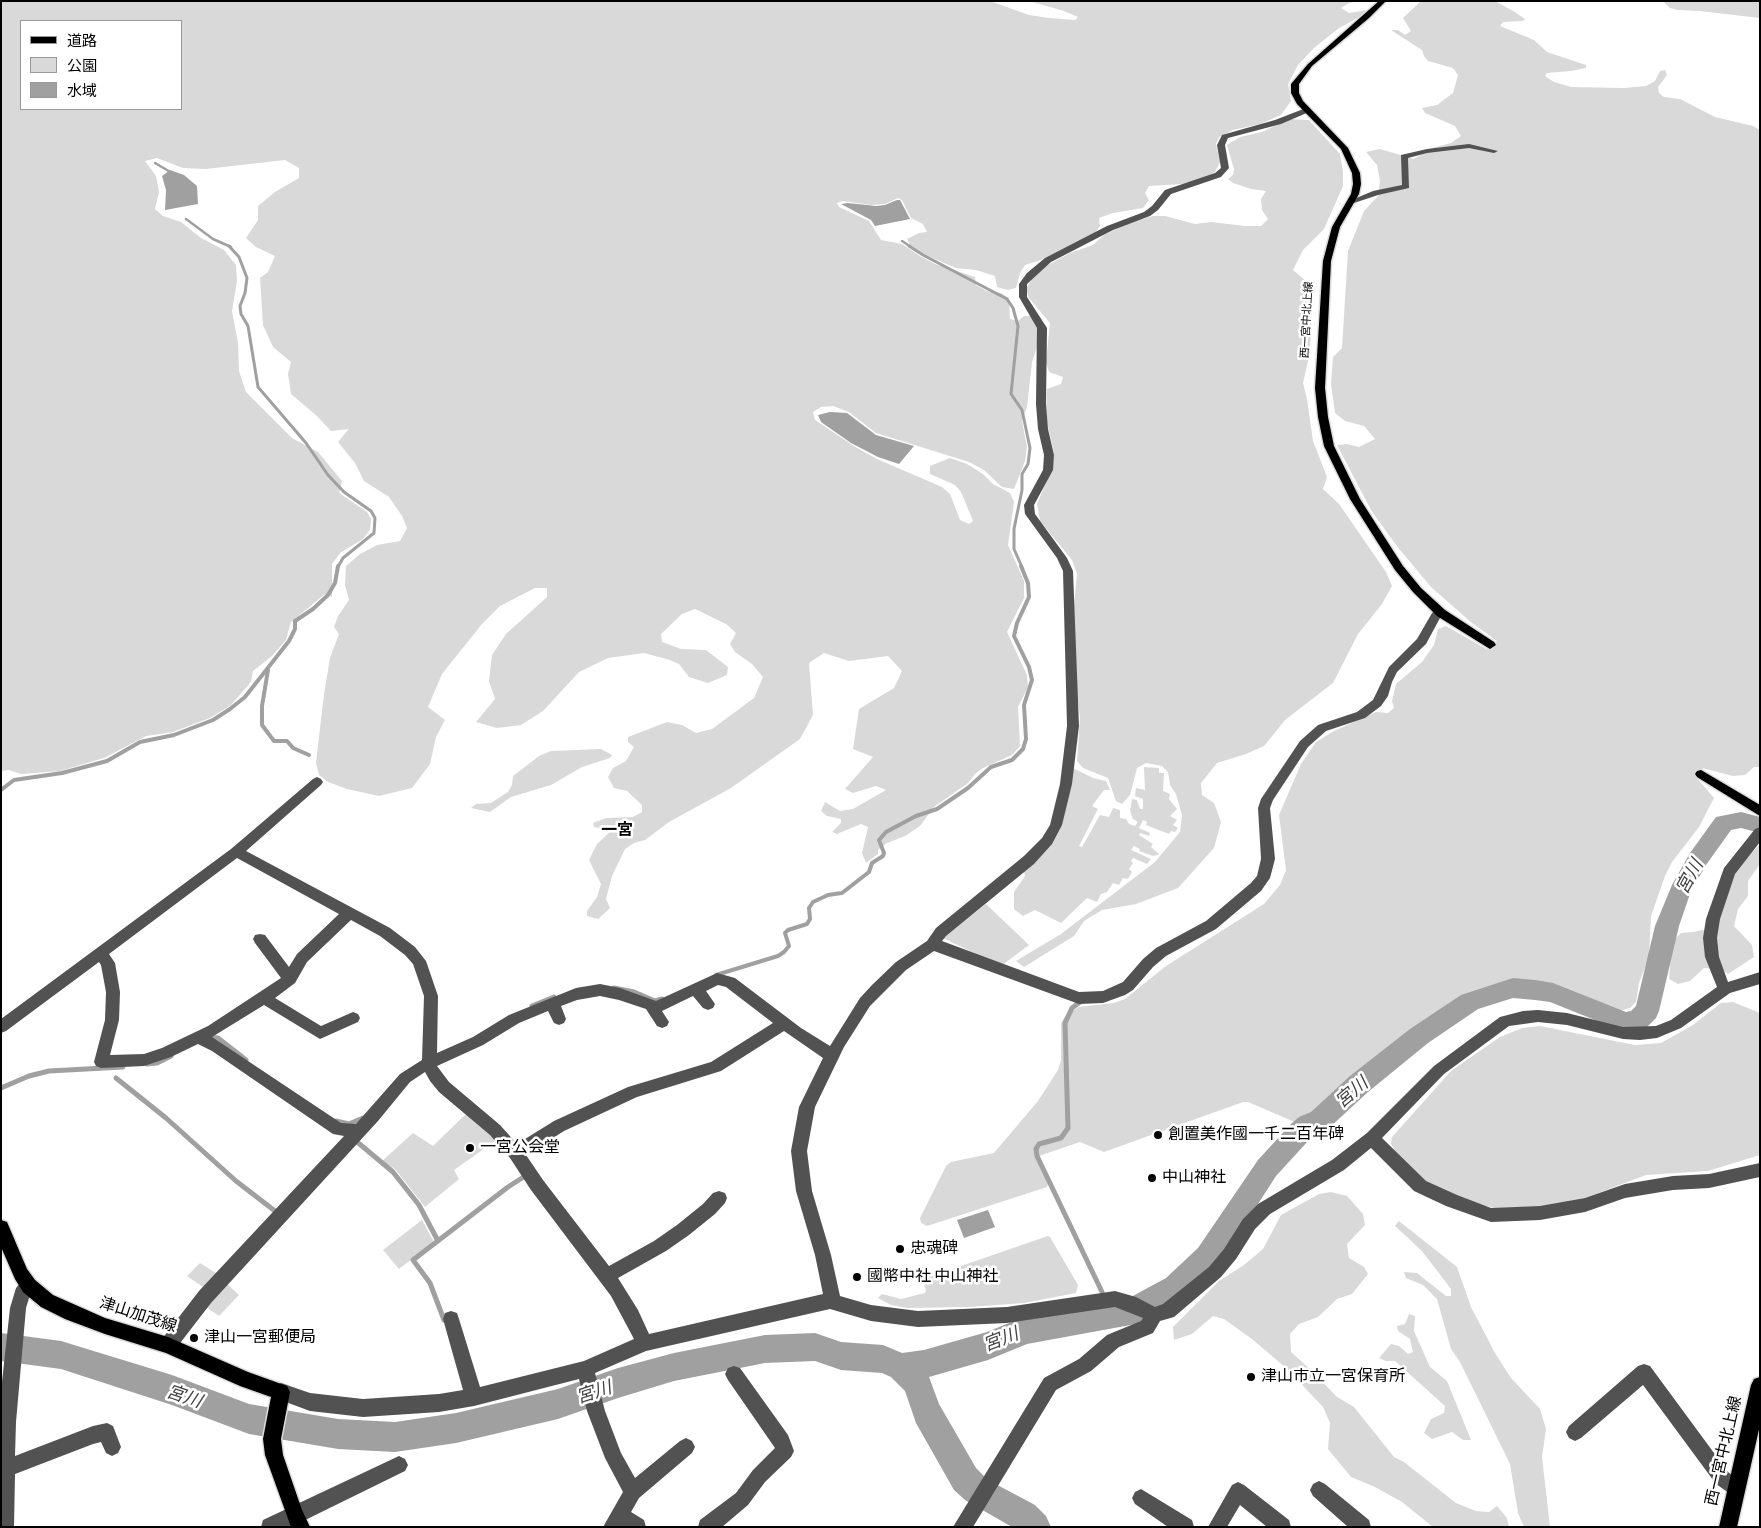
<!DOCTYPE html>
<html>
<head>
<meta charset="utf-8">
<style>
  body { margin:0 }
  #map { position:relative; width:1761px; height:1528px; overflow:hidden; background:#fff; font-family:Manrope,"Noto Sans JP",sans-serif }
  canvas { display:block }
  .frame { position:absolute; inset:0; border:2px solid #000; pointer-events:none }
  .legend { position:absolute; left:20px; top:20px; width:162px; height:90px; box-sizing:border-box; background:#fff; border:1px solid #999; margin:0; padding:6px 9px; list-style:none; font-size:15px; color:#000 }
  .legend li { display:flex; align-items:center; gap:10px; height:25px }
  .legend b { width:25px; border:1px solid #999 }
</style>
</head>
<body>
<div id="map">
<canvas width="1761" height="1528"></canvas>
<div class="frame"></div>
<ul class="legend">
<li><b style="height:6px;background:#000"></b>道路</li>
<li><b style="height:14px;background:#d9d9d9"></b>公園</li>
<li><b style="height:14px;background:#a0a0a0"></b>水域</li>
</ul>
</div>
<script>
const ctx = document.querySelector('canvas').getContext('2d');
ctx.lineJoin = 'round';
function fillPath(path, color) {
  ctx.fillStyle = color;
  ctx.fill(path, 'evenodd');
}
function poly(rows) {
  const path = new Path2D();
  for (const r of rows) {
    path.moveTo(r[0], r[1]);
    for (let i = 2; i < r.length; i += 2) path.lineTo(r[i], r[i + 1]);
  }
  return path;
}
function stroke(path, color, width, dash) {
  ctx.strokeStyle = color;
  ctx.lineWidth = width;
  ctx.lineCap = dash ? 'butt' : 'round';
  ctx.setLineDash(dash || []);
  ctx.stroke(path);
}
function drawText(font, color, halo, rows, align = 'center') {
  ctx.font = font + ' Manrope,"Noto Sans JP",sans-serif';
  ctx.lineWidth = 5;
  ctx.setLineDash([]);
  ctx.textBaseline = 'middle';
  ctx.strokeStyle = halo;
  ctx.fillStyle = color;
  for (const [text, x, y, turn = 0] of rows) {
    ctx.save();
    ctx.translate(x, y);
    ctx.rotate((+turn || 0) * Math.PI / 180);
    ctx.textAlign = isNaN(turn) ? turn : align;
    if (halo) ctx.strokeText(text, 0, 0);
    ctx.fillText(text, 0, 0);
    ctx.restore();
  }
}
fillPath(poly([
  [1,1,990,1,1029,15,1049,18,1075,20,1078,17,1064,11,1029,1,1359,1,1349,3,1341,8,1349,13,1367,10,1363,15,1339,28,1314,48,1298,65,1288,84,1291,101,1281,115,1260,124,1233,130,1219,137,1216,144,1220,162,1215,172,1205,178,1182,184,1149,186,1145,193,1149,200,1143,208,1113,213,1099,218,1100,226,1095,233,1041,260,1025,265,1020,273,1016,288,1008,290,997,287,995,276,976,270,956,268,923,254,910,245,907,239,919,233,927,232,923,224,911,218,902,200,898,198,885,204,871,205,843,201,837,203,839,207,869,221,881,240,902,244,920,256,935,264,975,277,976,285,987,291,1001,293,1009,298,1010,319,1018,321,1024,316,1031,316,1039,325,1038,344,1032,362,1027,407,1022,421,1027,447,1025,461,1014,489,1002,487,984,470,969,462,876,433,849,412,833,406,821,407,813,412,815,420,857,448,877,459,942,487,950,494,960,520,969,524,973,521,961,492,955,485,930,474,930,466,950,458,967,464,983,474,993,484,1010,493,1014,502,1008,545,1024,581,1024,598,1007,632,1027,675,1028,687,1018,707,1020,746,1012,755,983,768,975,774,968,783,934,807,920,826,905,836,887,843,878,850,878,854,866,863,862,853,868,827,861,824,837,834,832,832,841,823,841,819,827,816,821,811,825,802,840,811,853,809,886,790,876,786,853,793,845,789,873,757,853,749,859,709,894,688,902,671,888,656,849,661,824,653,809,663,813,715,800,739,731,788,669,822,645,840,634,843,625,849,612,876,606,899,610,908,598,919,587,916,587,911,597,897,601,884,589,860,597,844,612,830,594,827,593,823,606,818,633,817,642,812,642,805,627,791,614,788,608,777,613,768,626,761,634,747,628,742,628,737,667,722,682,725,696,733,712,729,754,698,763,677,752,664,735,652,730,644,736,633,726,624,695,609,682,614,661,634,662,642,681,649,706,650,728,667,727,675,708,683,689,677,679,664,670,660,644,653,608,658,579,672,543,711,521,725,497,728,476,722,495,699,489,681,492,655,506,634,547,597,547,588,535,588,500,606,482,624,442,674,428,707,445,720,436,737,430,764,412,788,379,796,347,789,328,782,319,775,316,763,324,694,330,658,339,634,334,627,338,616,349,600,345,585,346,566,360,554,377,545,400,541,407,528,402,516,389,497,364,481,355,463,338,442,349,429,331,431,317,416,291,394,288,374,291,362,273,347,263,325,260,278,268,272,275,256,256,247,246,238,258,220,258,206,275,192,299,178,299,168,285,160,206,169,183,168,157,158,145,161,156,176,159,192,155,209,163,216,181,222,201,238,224,250,236,265,237,281,232,311,238,343,239,371,246,392,292,438,318,452,342,481,339,493,367,512,371,519,370,530,363,539,340,553,332,564,332,597,325,594,291,622,286,640,272,656,253,671,251,682,231,705,210,718,173,732,146,736,104,758,60,771,21,774,9,770,1,771],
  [21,21,181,21,181,109,21,109],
  [1421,1,1495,1,1515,12,1525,19,1523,21,1503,22,1500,26,1534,40,1547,52,1586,65,1586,68,1571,71,1547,73,1545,76,1554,82,1571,87,1624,88,1646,86,1655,81,1660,71,1665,70,1667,75,1658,87,1659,93,1664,97,1680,99,1715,117,1753,126,1760,130,1760,767,1754,767,1745,775,1733,776,1702,768,1695,776,1714,798,1699,827,1672,862,1665,876,1651,916,1649,957,1639,983,1636,1002,1630,1008,1616,1012,1608,1011,1543,985,1532,983,1519,984,1463,999,1455,1004,1370,1069,1311,1119,1297,1123,1248,1102,1243,1102,1104,1152,1080,1142,1039,1156,1037,1159,1048,1184,1047,1187,927,1226,921,1223,920,1218,946,1166,951,1162,994,1153,1038,1101,1058,1070,1061,1060,1061,1023,1066,1015,1079,1007,1114,1003,1125,999,1166,966,1264,904,1280,885,1286,870,1279,815,1301,764,1316,742,1334,731,1376,712,1388,713,1394,708,1392,701,1396,684,1422,662,1434,645,1438,629,1446,626,1488,650,1497,641,1472,623,1431,587,1396,545,1371,510,1337,445,1347,444,1359,447,1375,439,1364,426,1345,421,1335,413,1331,384,1333,357,1342,348,1348,251,1364,211,1378,196,1380,181,1377,165,1366,152,1380,149,1414,159,1432,148,1451,143,1461,136,1455,126,1425,113,1422,108,1437,105,1453,93,1458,75,1453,68,1428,61,1424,56,1422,50,1391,30,1398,30,1405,35,1411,31,1403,18],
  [1663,1,1760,1,1760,18,1700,11,1678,10,1670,8],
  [1289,119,1309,120,1340,154,1343,172,1343,186,1324,229,1303,250,1293,270,1306,281,1312,305,1310,352,1303,383,1307,399,1313,441,1327,477,1323,489,1339,504,1386,572,1392,586,1382,604,1358,634,1333,683,1285,720,1264,746,1246,754,1217,763,1201,783,1202,795,1214,803,1221,822,1214,848,1178,888,1136,904,1102,910,1084,921,1074,936,1024,967,1016,961,1061,934,1155,862,1180,832,1182,815,1176,794,1170,785,1168,772,1162,766,1146,763,1137,768,1130,795,1122,804,1116,801,1108,778,1083,768,1077,761,1080,718,1076,685,1074,605,1077,574,1072,560,1040,521,1037,504,1053,466,1054,453,1046,418,1047,389,1061,384,1063,377,1049,372,1046,362,1050,323,1029,298,1026,289,1033,277,1048,265,1070,253,1093,245,1104,235,1124,225,1153,216,1165,216,1195,224,1211,222,1245,226,1261,226,1268,219,1262,210,1261,199,1266,191,1251,189,1233,183,1228,179,1233,175,1234,169,1227,145,1240,137,1262,132],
  [601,749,612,755,610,758,582,767,551,785,511,797,490,812,471,808,476,804,491,803,508,792,512,785,513,776,539,756,551,751],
  [1144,767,1159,768,1159,773,1164,773,1163,791,1170,794,1169,799,1177,809,1170,816,1177,820,1173,825,1178,828,1175,832,1171,831,1169,834,1146,825,1147,822,1143,820,1139,828,1150,833,1149,836,1140,833,1139,835,1153,844,1151,847,1159,854,1158,855,1153,856,1139,851,1140,849,1134,846,1131,850,1151,859,1147,864,1133,858,1131,861,1133,863,1129,869,1132,872,1128,879,1123,878,1119,885,1113,883,1107,892,1101,894,1097,902,1087,898,1061,923,1035,910,1023,916,1014,909,1014,892,1025,876,1024,871,1037,860,1073,768,1093,778,1106,781,1110,790,1104,790,1092,806,1098,809,1079,846,1082,847,1100,815,1109,817,1113,808,1120,810,1120,818,1126,819,1129,824,1135,826,1138,822,1133,819,1130,811,1132,799,1137,800,1140,809,1143,809,1143,799,1135,796,1136,788,1145,790],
  [1760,844,1760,864,1748,881,1748,896,1738,909,1734,926,1752,945,1754,957,1728,974,1722,970,1704,968,1690,981,1678,984,1669,979,1672,942,1681,933,1693,932,1716,927,1728,885,1738,868],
  [986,904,1029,945,1001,966,943,938],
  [1733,1002,1760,1013,1760,1155,1708,1171,1646,1175,1588,1197,1547,1206,1495,1208,1469,1202,1422,1180,1402,1162,1391,1144,1392,1137,1451,1071,1500,1037,1522,1028,1540,1026,1635,1045,1661,1043,1693,1025,1721,1003],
  [469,1111,498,1139,454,1170,459,1179,425,1207,395,1169,382,1161,413,1133,433,1146],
  [1331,1192,1347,1196,1363,1214,1365,1225,1347,1244,1349,1258,1364,1267,1368,1274,1352,1294,1337,1299,1318,1317,1299,1324,1290,1334,1291,1352,1311,1370,1337,1397,1354,1407,1394,1457,1404,1462,1456,1503,1476,1511,1489,1512,1497,1506,1507,1518,1509,1527,1433,1527,1402,1502,1375,1487,1351,1477,1328,1449,1330,1423,1323,1407,1286,1368,1252,1339,1224,1319,1213,1316,1192,1334,1174,1340,1173,1327,1219,1281,1244,1265,1263,1249,1281,1215,1319,1194],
  [422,1220,434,1242,399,1269,383,1250],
  [1399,1221,1457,1267,1471,1307,1495,1353,1511,1378,1540,1409,1546,1429,1542,1457,1550,1527,1524,1527,1518,1513,1510,1464,1460,1362,1451,1349,1437,1299,1423,1285,1406,1278,1404,1272,1417,1273,1446,1296,1451,1296,1451,1289,1422,1251,1395,1226],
  [1048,1236,1050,1237,1078,1285,1076,1293,1024,1303,969,1307,907,1308,891,1305,878,1298,882,1294,901,1299,925,1293,926,1290,923,1281,926,1278],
  [200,1263,219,1275,206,1289,187,1276],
  [223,1280,239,1295,219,1316,202,1304],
  [1409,1314,1415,1316,1414,1331,1430,1367,1447,1381,1471,1440,1463,1440,1452,1432,1432,1439,1424,1433,1431,1419,1444,1413,1445,1406,1395,1361,1386,1361,1379,1358,1391,1344,1399,1346,1408,1354,1413,1352,1410,1339,1398,1331,1397,1326,1405,1324]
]), '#d9d9d9');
fillPath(poly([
  [170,170,184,175,197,186,198,204,165,210,166,190,162,176],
  [897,200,900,200,910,219,875,226,871,220,841,204,848,203,876,206,885,205],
  [830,412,847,413,876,435,914,446,899,464,878,457,851,443,821,422,818,415],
  [988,1210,995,1227,964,1238,957,1220]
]), '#a0a0a0');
stroke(poly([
  [155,163,172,173],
  [186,219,213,239,231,247],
  [902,241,911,247]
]), '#a0a0a0', 2.5);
stroke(poly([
  [229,246,239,257,247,278,245,293,240,306,241,314,248,326,258,387,306,443,328,475,344,492,371,511,375,518,374,533,343,558,338,567],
  [909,246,923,255,1007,299,1013,308,1018,326,1011,394,1022,410,1030,448,1028,464,1022,474,1022,490,1014,529,1014,549,1022,567]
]), '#a0a0a0', 3);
stroke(poly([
  [268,670,262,706,262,725,274,741,287,741,293,748,309,755],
  [1,790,14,780,62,773,107,761,140,742,174,735,213,720,230,709,245,697,289,641,295,629,295,621,313,609,328,595,335,583,338,566],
  [716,975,778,956,784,952,789,946,785,933,788,930,807,924,810,919,809,908,813,902,828,895,842,893,869,872,872,863,883,856,884,853,879,840,886,832,916,816,937,809,968,788,991,767,1012,760,1023,749,1026,739,1024,705,1032,680,1029,667,1014,636,1017,623,1029,597,1028,583,1021,566]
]), '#a0a0a0', 4);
stroke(poly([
  [614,988,634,992,655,1001,662,999],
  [1080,1002,1072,1008,1065,1023,1068,1128,1061,1138,1039,1144,1036,1149,1037,1156,1102,1292],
  [532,1006,554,997],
  [208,1037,218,1038,246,1060],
  [147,1064,157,1063,171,1056],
  [116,1078,166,1118,236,1181,275,1211],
  [1,1088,29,1076,49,1071,123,1067],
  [336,1121,349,1124,363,1118],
  [356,1141,393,1172,419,1205,438,1241],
  [444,1320,430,1283,413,1260,508,1187,525,1176,526,1178]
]), '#a0a0a0', 5);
fillPath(poly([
  [1741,812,1760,817,1760,833,1741,828,1731,830,1706,865,1691,891,1679,926,1659,1011,1656,1018,1647,1027,1625,1032,1550,1002,1535,1000,1513,998,1478,1009,1428,1043,1368,1092,1329,1128,1317,1133,1309,1140,1276,1176,1218,1266,1186,1296,1136,1324,1027,1344,988,1360,929,1377,939,1404,976,1468,988,1480,1035,1505,1046,1516,1051,1527,1012,1527,965,1500,954,1490,916,1423,905,1391,891,1377,882,1373,841,1370,815,1361,765,1363,674,1381,618,1398,558,1419,456,1443,395,1452,338,1449,249,1434,172,1405,61,1369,1,1361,1,1333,61,1341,172,1375,249,1404,338,1419,395,1422,456,1413,558,1389,618,1368,674,1353,765,1335,815,1333,841,1342,883,1345,902,1353,924,1350,987,1332,1026,1316,1131,1297,1166,1278,1198,1248,1258,1160,1291,1124,1299,1117,1311,1112,1350,1076,1410,1029,1461,995,1513,978,1535,980,1553,983,1626,1012,1631,1011,1636,1006,1655,926,1672,885,1690,853,1716,817,1741,812]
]), '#a0a0a0');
stroke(poly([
  [1490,645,1561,684,1701,774]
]), '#d9d9d9', 12, [12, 6]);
const major = poly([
  [1379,1,1386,1,1369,18,1312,66,1299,84,1299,93,1303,101,1348,148,1360,173,1361,184,1359,194,1340,227,1331,261,1325,388,1328,417,1334,446,1360,499,1403,566,1421,588,1445,610,1494,642,1496,645,1490,649,1437,616,1413,592,1395,570,1350,499,1324,446,1318,417,1315,388,1323,261,1332,227,1351,194,1353,184,1352,173,1341,149,1297,104,1291,93,1291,84,1308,64,1379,1],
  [1701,770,1760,805,1760,816,1697,777,1695,774,1697,771,1701,770],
  [1,1220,7,1222,27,1269,35,1280,53,1295,105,1318,168,1337,248,1372,287,1386,290,1392,281,1439,283,1455,302,1510,310,1527,291,1527,265,1455,263,1439,271,1397,240,1386,166,1353,105,1334,65,1319,41,1307,23,1292,15,1279,1,1247,1,1220],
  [1760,1377,1760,1425,1737,1527,1719,1527,1751,1385,1754,1379,1760,1377]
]);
stroke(major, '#dbdbdb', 3);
fillPath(poly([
  [1306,108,1309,108,1309,112,1281,124,1228,138,1225,145,1229,168,1221,177,1171,194,1158,210,1150,216,1113,230,1051,262,1027,284,1027,297,1047,328,1046,404,1048,429,1054,455,1053,470,1034,505,1035,514,1067,558,1073,571,1079,726,1072,784,1062,825,1052,844,1034,864,946,936,942,941,1079,992,1103,991,1123,982,1143,959,1156,948,1206,921,1251,883,1257,876,1261,859,1258,808,1261,799,1300,741,1318,725,1357,712,1373,700,1389,667,1417,639,1432,613,1441,609,1447,613,1440,618,1426,644,1397,672,1392,682,1388,696,1381,706,1365,718,1326,731,1308,747,1273,800,1270,808,1275,859,1270,878,1261,891,1216,929,1166,956,1153,967,1133,990,1125,995,1103,1003,1079,1004,934,951,906,970,870,1006,844,1047,815,1107,807,1151,812,1191,831,1255,840,1296,871,1305,918,1311,1007,1307,1115,1291,1136,1297,1155,1307,1163,1304,1209,1267,1224,1249,1243,1219,1258,1204,1332,1160,1367,1133,1434,1066,1500,1017,1523,1011,1538,1010,1567,1013,1623,1027,1656,1026,1671,1020,1717,987,1705,957,1703,938,1706,919,1724,868,1755,829,1760,827,1760,842,1735,874,1720,919,1717,938,1719,957,1728,982,1760,972,1760,984,1730,993,1681,1028,1657,1038,1640,1040,1623,1039,1567,1025,1538,1022,1509,1026,1444,1074,1382,1138,1426,1181,1457,1195,1491,1208,1540,1206,1585,1198,1625,1184,1673,1176,1709,1174,1760,1163,1760,1177,1709,1188,1673,1190,1625,1198,1585,1212,1540,1220,1491,1222,1446,1206,1414,1191,1371,1148,1344,1170,1270,1214,1255,1229,1236,1259,1221,1277,1174,1317,1160,1321,1153,1333,1119,1347,1091,1371,1056,1390,973,1527,953,1527,1044,1378,1079,1359,1107,1335,1141,1321,1143,1318,1115,1307,1007,1323,918,1327,871,1321,830,1309,646,1351,595,1373,605,1411,621,1453,635,1478,680,1441,686,1438,692,1441,695,1447,692,1453,639,1498,631,1512,644,1520,646,1527,603,1527,623,1492,605,1458,587,1411,579,1379,474,1406,439,1412,363,1417,310,1411,275,1398,272,1392,275,1386,281,1383,310,1393,363,1399,439,1394,463,1390,443,1319,445,1313,451,1311,457,1313,459,1319,480,1387,584,1361,634,1339,611,1296,531,1190,510,1158,490,1135,439,1092,430,1081,425,1072,410,1082,378,1121,211,1303,174,1351,168,1353,162,1351,159,1345,162,1339,199,1291,344,1136,333,1134,212,1051,198,1044,171,1057,144,1066,101,1068,96,1066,94,1062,105,1020,106,992,101,965,99,962,6,1031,1,1033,1,1019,231,849,313,779,317,777,321,779,323,782,321,785,246,851,390,928,415,947,426,961,438,996,437,1053,473,1037,509,1015,576,988,600,984,620,988,656,1001,717,973,735,978,801,1028,830,1046,860,998,872,985,896,962,927,941,936,928,1024,856,1042,838,1050,825,1060,784,1067,726,1063,571,1057,558,1025,514,1024,505,1043,470,1044,455,1038,429,1036,404,1037,328,1019,297,1019,284,1027,273,1045,258,1107,226,1144,212,1152,206,1165,190,1215,173,1221,168,1217,145,1222,135,1275,120,1306,108],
  [237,858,339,914,297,954,289,967,265,935,260,934,255,935,253,939,255,943,281,978,208,1026,162,1048,144,1054,110,1055,119,1020,120,992,115,963,109,954,237,858],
  [351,920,380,936,405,955,413,964,424,996,422,1060,400,1074,356,1124,341,1123,212,1037,264,1005,320,1039,358,1022,360,1018,358,1014,353,1012,321,1026,275,998,295,983,307,962,351,920],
  [718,985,726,987,773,1023,711,1062,628,1087,554,1121,517,1144,500,1125,449,1082,437,1066,483,1045,519,1023,548,1011,554,1023,559,1025,564,1023,566,1019,561,1006,577,1000,600,996,619,1000,646,1009,657,1026,662,1028,667,1026,669,1022,662,1011,693,996,703,1008,708,1010,713,1008,715,1004,706,991,718,985],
  [784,1031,823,1058,799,1107,791,1151,796,1191,815,1255,823,1294,649,1334,638,1310,618,1278,666,1251,689,1235,715,1214,725,1203,727,1198,725,1193,719,1191,713,1193,703,1204,677,1225,654,1241,609,1266,543,1180,526,1155,564,1131,637,1097,721,1071,784,1031],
  [1469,144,1498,151,1494,153,1469,148,1427,153,1408,158,1409,188,1378,195,1351,204,1347,202,1373,191,1402,185,1401,155,1427,149,1469,144],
  [29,1278,35,1280,37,1286,29,1298,26,1308,16,1422,15,1456,93,1426,107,1423,113,1426,121,1447,118,1453,112,1456,106,1453,101,1442,93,1444,15,1474,14,1527,1,1527,1,1391,10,1308,16,1288,23,1280,29,1278],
  [1644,1364,1650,1366,1728,1472,1742,1483,1745,1489,1742,1495,1736,1498,1716,1484,1643,1385,1581,1438,1575,1441,1569,1438,1566,1432,1569,1426,1638,1366,1644,1364],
  [734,1366,740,1368,788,1435,794,1451,791,1457,765,1482,748,1505,722,1527,698,1527,700,1520,736,1493,753,1470,775,1448,728,1380,725,1374,728,1368,734,1366],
  [399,1456,405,1459,408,1465,405,1471,291,1527,261,1527,263,1520,399,1456],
  [1319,1481,1325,1484,1369,1520,1371,1527,1348,1527,1313,1496,1310,1490,1313,1484,1319,1481],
  [1238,1482,1244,1485,1289,1520,1291,1527,1267,1527,1240,1505,1227,1527,1208,1527,1232,1485,1238,1482],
  [1141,1489,1192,1520,1194,1527,1168,1527,1135,1504,1132,1498,1135,1492,1141,1489]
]), '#525252');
fillPath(major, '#000');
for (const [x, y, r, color] of [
  [1158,1135,5,"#000"],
  [470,1148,5,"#000"],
  [1152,1178,5,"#000"],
  [900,1249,5,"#000"],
  [857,1277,5,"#000"],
  [194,1338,5,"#000"],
  [1251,1377,5,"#000"]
]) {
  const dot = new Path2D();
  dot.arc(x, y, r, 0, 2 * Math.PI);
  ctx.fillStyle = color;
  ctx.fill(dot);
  stroke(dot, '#fff', 2);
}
drawText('11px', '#000', '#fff', [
  ["西一宮中北上線",1307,320,-87]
]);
drawText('bold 16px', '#000', '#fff', [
  ["一宮",617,831]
]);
drawText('16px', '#000', '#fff', [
  ["創置美作國一千二百年碑",1168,1135],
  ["一宮公会堂",480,1148],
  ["中山神社",1162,1178],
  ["忠魂碑",910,1249],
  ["國幣中社 中山神社",867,1277],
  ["津山一宮郵便局",204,1338],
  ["津山市立一宮保育所",1261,1377]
], 'left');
drawText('16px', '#000', '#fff', [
  ["津山加茂線",138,1315,18],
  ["西一宮中北上線",1724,1451,-77]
]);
drawText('italic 18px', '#414141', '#fff', [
  ["宮川",1690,877,-61],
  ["宮川",1352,1093,-40],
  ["宮川",1001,1340,-21],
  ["宮川",594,1393,-18],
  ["宮川",184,1397,19]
]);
</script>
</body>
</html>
